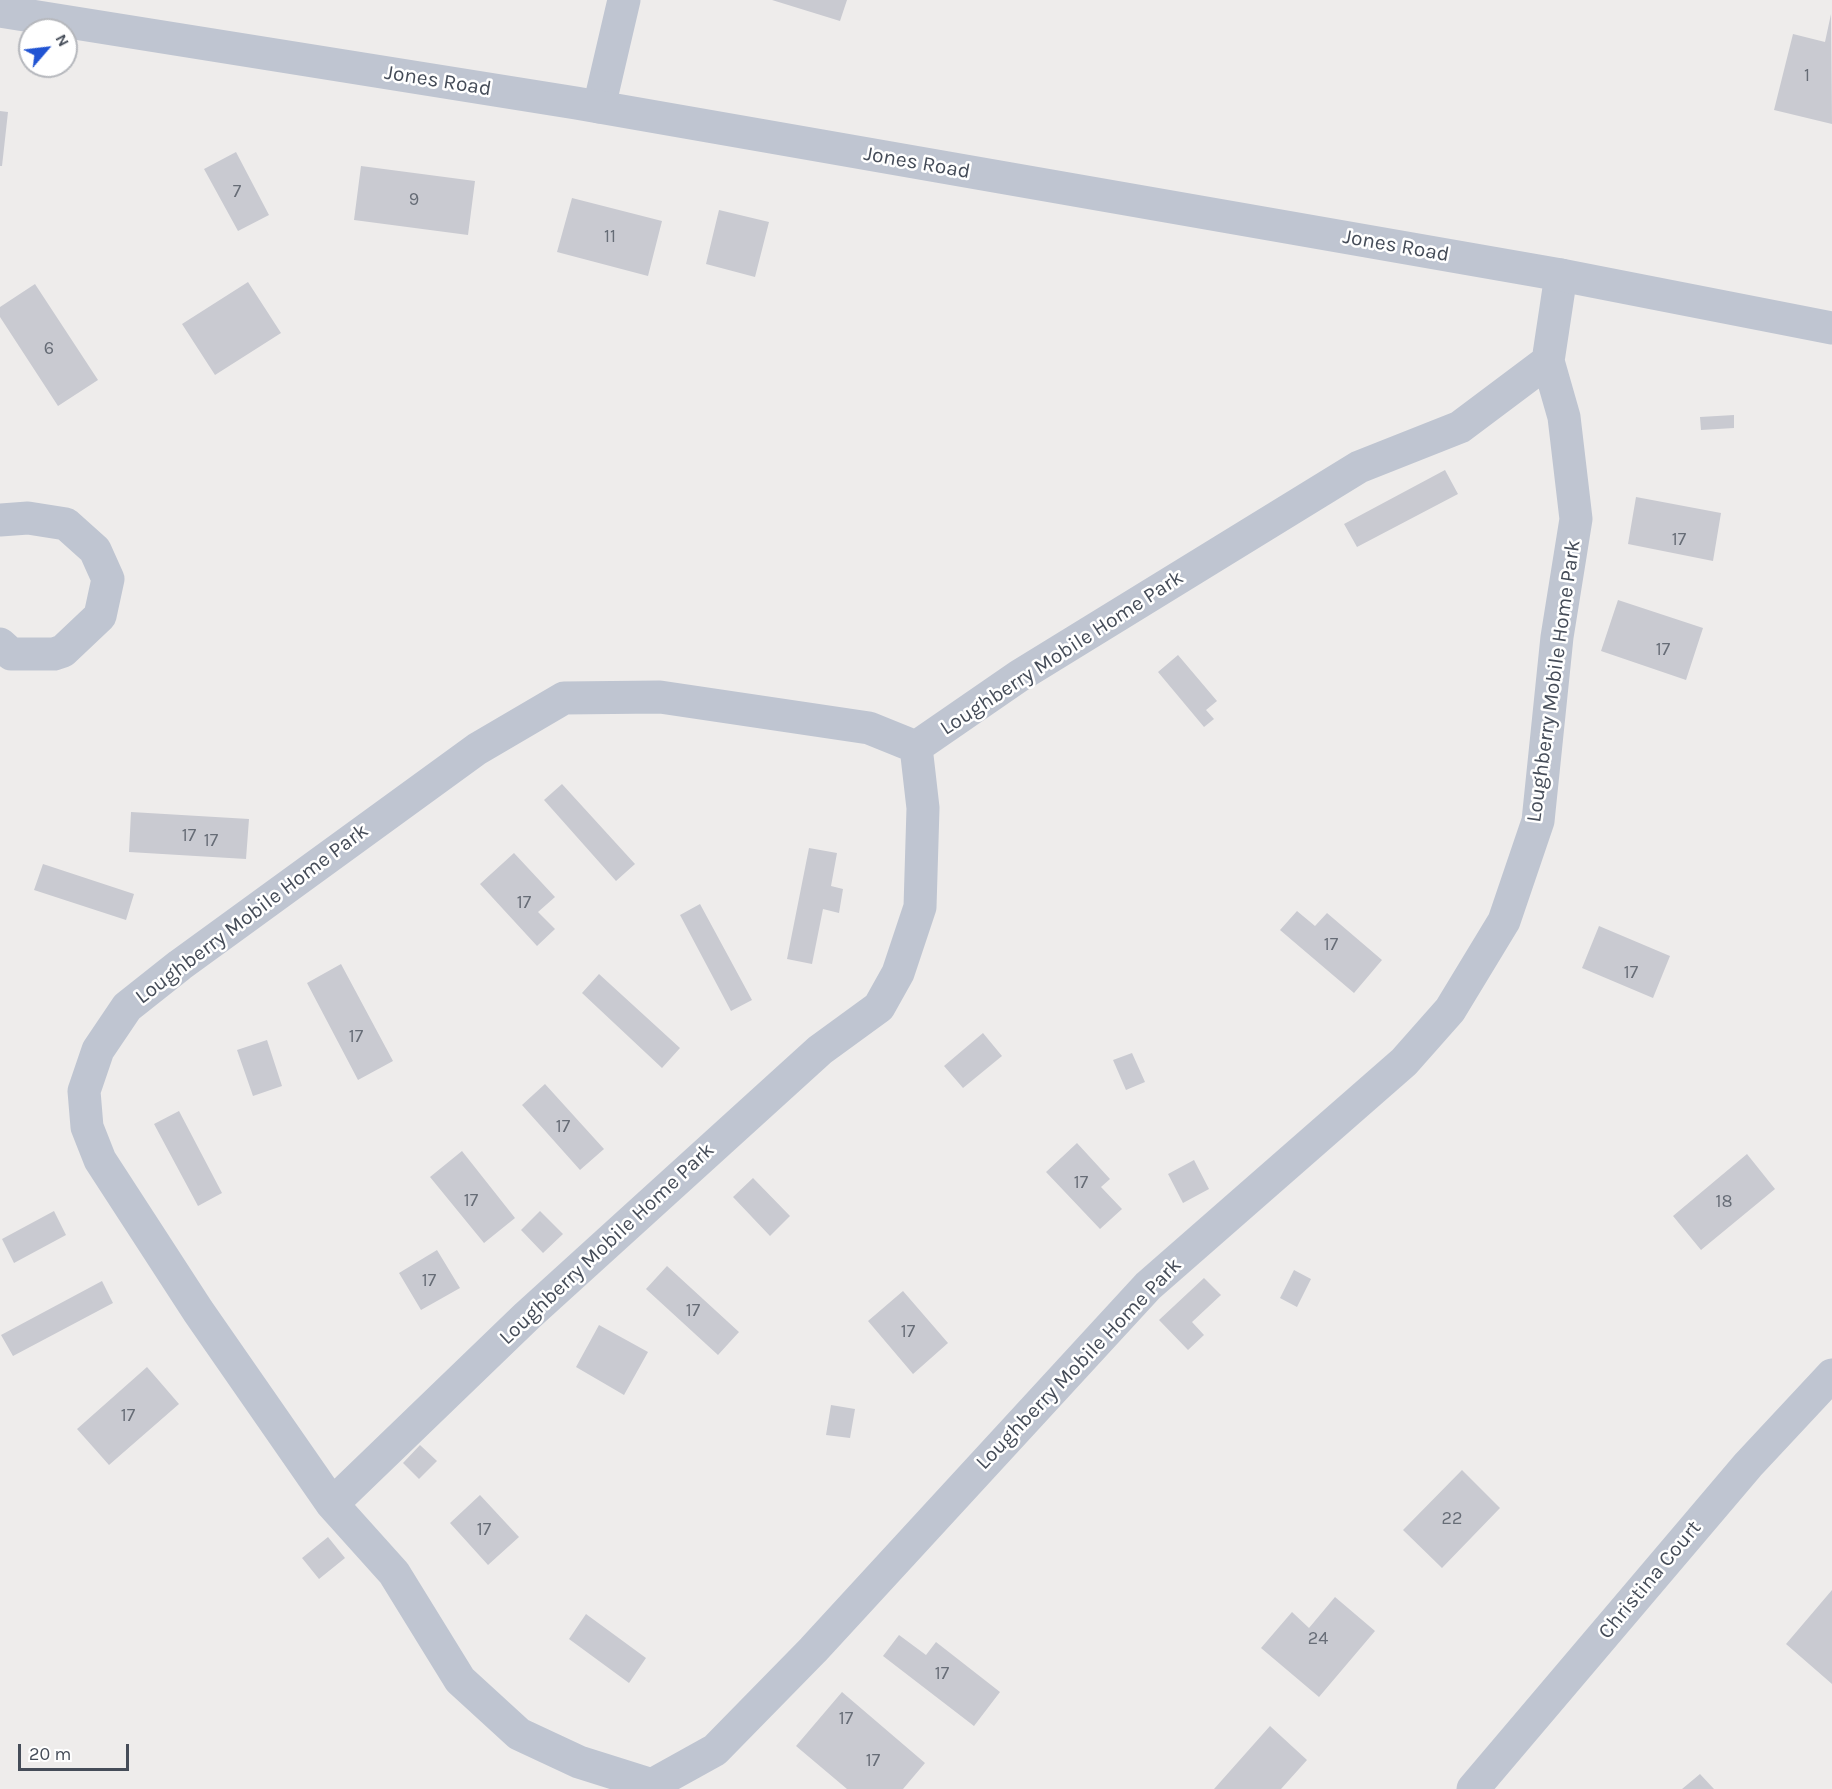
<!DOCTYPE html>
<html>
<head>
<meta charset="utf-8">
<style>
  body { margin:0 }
  #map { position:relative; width:1832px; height:1789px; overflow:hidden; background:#eeeceb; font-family:Karla,sans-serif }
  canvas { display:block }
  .north { position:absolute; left:18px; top:18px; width:60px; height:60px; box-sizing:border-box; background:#fff; border:2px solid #b5b7bc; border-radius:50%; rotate:62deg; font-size:16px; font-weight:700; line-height:24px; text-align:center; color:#454c58 }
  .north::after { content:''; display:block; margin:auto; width:21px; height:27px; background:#2154d3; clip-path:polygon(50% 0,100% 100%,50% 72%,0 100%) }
  .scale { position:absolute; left:18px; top:1744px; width:111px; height:27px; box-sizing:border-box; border:3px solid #454c58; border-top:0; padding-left:8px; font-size:18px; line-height:21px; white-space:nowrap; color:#454c58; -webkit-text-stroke:4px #fff; paint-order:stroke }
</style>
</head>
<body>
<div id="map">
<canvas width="1832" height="1789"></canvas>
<div class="north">N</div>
<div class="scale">20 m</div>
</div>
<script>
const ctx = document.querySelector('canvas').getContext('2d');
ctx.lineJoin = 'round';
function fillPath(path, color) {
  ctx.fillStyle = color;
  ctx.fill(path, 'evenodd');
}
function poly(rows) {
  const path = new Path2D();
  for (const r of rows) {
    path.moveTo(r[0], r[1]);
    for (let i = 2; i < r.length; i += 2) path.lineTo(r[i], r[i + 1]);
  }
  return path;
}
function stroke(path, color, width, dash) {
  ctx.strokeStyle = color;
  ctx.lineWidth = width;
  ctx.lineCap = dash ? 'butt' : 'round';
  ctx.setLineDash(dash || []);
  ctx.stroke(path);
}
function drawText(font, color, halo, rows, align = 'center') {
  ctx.font = font + ' Karla,sans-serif';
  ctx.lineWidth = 5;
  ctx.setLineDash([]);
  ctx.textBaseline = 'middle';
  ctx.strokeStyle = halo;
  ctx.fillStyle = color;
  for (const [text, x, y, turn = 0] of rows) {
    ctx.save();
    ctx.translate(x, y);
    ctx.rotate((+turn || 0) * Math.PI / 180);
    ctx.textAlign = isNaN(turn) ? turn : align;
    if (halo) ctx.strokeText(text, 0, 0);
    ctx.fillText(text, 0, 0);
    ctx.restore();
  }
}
fillPath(poly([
  [772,0,847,0,840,21],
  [1831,14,1832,124,1774,110,1793,34,1825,42],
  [0,111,8,112,2,166,0,166],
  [236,152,269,215,238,231,204,169],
  [361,166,475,181,468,235,354,220],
  [572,198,662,221,648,276,557,252],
  [719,210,769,222,755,277,706,264],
  [248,282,281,333,215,375,182,324],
  [35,284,98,380,58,406,0,317,0,307],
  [1734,415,1734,428,1701,430,1700,417],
  [1445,470,1458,494,1357,547,1344,524],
  [1636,497,1721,513,1713,561,1628,544],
  [1618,600,1703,628,1686,680,1601,651],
  [1178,655,1217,701,1206,710,1214,719,1204,727,1158,672],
  [562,784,635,864,616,881,544,800],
  [131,812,249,819,246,859,129,852],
  [809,848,837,853,831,886,843,889,839,913,823,909,812,964,787,959],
  [514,853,555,897,538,912,555,929,537,946,480,884],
  [43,864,134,894,126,920,34,890],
  [700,904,752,1000,731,1011,680,915],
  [1297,911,1315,926,1327,913,1382,960,1354,993,1280,930],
  [1599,926,1670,956,1653,998,1582,968],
  [341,964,393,1061,358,1080,307,983],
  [599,974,680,1048,662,1068,582,993],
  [983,1033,1002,1056,963,1088,944,1066],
  [267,1040,282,1086,253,1096,237,1050],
  [1132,1053,1145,1082,1126,1090,1113,1060],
  [545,1084,604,1149,580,1170,522,1105],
  [179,1111,222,1193,198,1206,154,1124],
  [1077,1143,1110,1179,1101,1187,1122,1209,1100,1229,1046,1172],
  [462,1151,515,1218,484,1243,430,1177],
  [1747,1154,1775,1189,1701,1250,1673,1216],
  [1194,1160,1209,1189,1183,1203,1168,1174],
  [753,1178,790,1216,770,1236,733,1197],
  [54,1211,66,1235,14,1263,2,1239],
  [540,1211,563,1234,543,1253,521,1230],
  [437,1250,460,1288,421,1310,399,1273],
  [667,1266,739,1332,718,1355,646,1289],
  [1294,1270,1311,1279,1297,1307,1280,1298],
  [1204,1278,1221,1295,1192,1322,1204,1335,1188,1350,1159,1320],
  [102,1281,113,1303,13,1356,1,1335],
  [903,1291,948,1343,913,1374,868,1321],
  [599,1325,648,1352,624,1395,576,1367],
  [147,1367,179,1404,109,1465,77,1429],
  [831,1405,855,1409,850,1438,826,1435],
  [420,1445,437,1461,419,1479,403,1463],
  [1462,1470,1500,1508,1442,1568,1403,1530],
  [480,1495,519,1537,488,1565,450,1523],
  [328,1537,345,1558,319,1579,302,1558],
  [1832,1590,1832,1684,1786,1644],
  [1335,1597,1375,1631,1319,1697,1261,1648,1292,1612,1309,1628],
  [586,1614,646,1658,629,1683,569,1639],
  [899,1635,926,1655,936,1642,1000,1692,974,1726,883,1656],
  [842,1692,925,1763,903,1789,847,1789,796,1746],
  [1270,1726,1307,1760,1281,1789,1214,1789],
  [1700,1774,1714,1789,1682,1789]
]), '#c9cad1');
stroke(poly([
  [599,107,624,0],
  [0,520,28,518,66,524,95,550,108,579,100,616,63,651,54,654,11,654,0,644],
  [916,747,1019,676,1359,467,1460,427,1548,361,1561,275],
  [332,1504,527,1316,820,1050,879,1007,898,973,920,907,923,808,916,747,869,728,660,697,564,698,477,749,180,965,127,1007,98,1050,84,1091,87,1127,100,1160,198,1311,332,1504,394,1573,460,1680,519,1734,579,1762,652,1785,715,1750,813,1650,1148,1286,1404,1062,1450,1010,1504,921,1538,821,1557,637,1576,519,1564,417,1548,361],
  [1473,1789,1748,1465,1832,1375]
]), '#bfc5d1', 33);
stroke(poly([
  [0,11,576,103,1561,275,1832,328]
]), '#bfc5d1', 33);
drawText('18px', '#666c76', null, [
  ["1",1807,76],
  ["7",237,192],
  ["9",414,200],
  ["11",610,237],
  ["6",49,349],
  ["17",1679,540],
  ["17",1663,650],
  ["17",189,836],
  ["17",211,841],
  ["17",524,903],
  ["17",1331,945],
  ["17",1631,973],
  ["17",356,1037],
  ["17",563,1127],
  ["17",1081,1183],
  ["17",471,1201],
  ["18",1724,1202],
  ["17",429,1281],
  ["17",693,1311],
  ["17",908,1332],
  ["17",128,1416],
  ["22",1452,1519],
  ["17",484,1530],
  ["24",1318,1639],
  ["17",942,1674],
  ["17",846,1719],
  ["17",873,1761]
]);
drawText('21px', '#454c58', '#fff', [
  ["Jones Road",438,81,9],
  ["Jones Road",917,163,10],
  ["Jones Road",1396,246,10],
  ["Loughberry Mobile Home Park",1062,653,-33],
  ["Loughberry Mobile Home Park",1554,681,-82],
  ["Loughberry Mobile Home Park",252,914,-37],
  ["Loughberry Mobile Home Park",607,1244,-43],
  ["Loughberry Mobile Home Park",1079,1364,-46],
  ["Christina Court",1650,1580,-50]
]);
</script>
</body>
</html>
